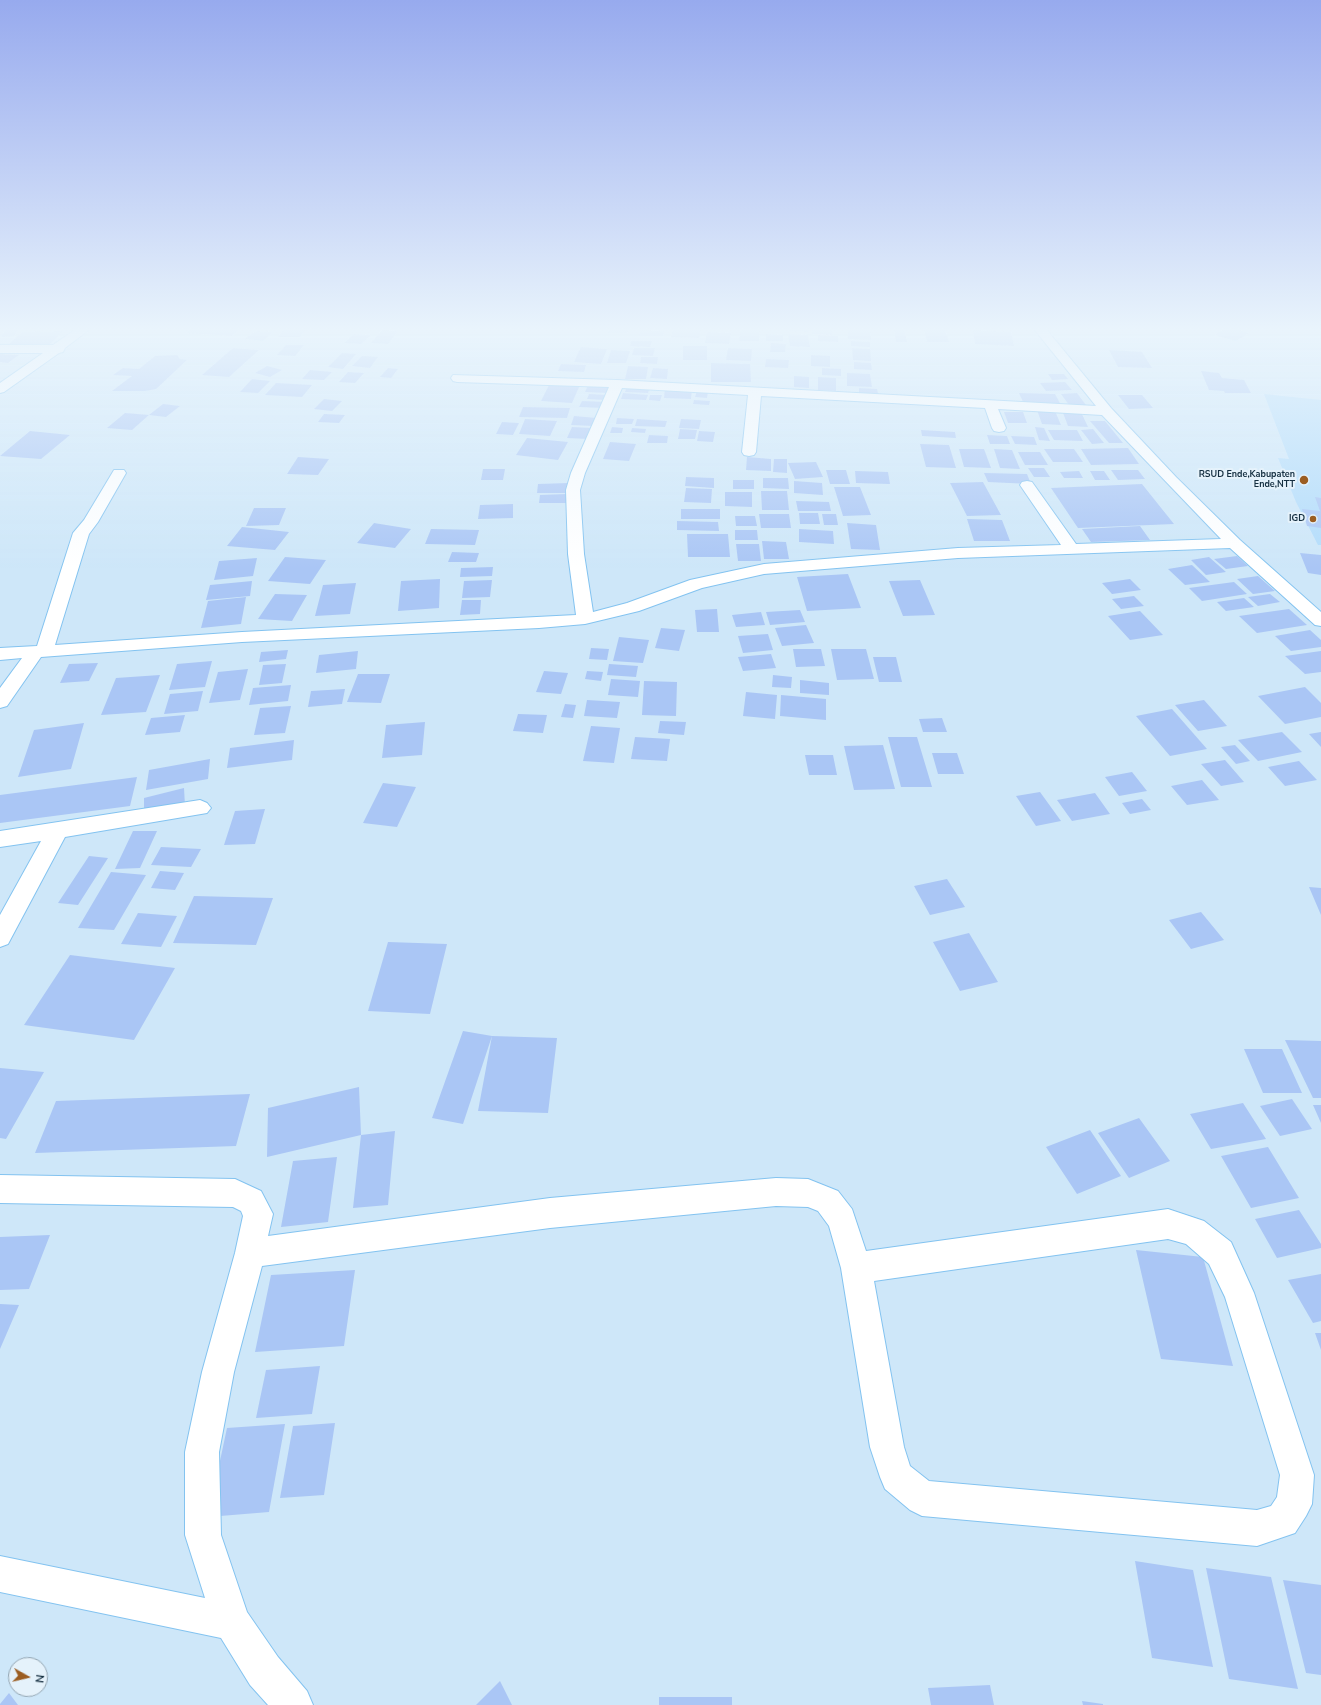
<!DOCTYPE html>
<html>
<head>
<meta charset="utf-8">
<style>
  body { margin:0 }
  #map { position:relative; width:1321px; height:1705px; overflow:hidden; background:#cee7f9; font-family:"Nunito Sans",sans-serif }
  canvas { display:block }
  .north { position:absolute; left:8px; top:1657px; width:40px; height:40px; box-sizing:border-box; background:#e5f2fb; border:1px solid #92a4b1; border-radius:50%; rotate:98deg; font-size:11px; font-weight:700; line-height:16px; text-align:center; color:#152f41 }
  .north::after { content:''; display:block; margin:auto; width:14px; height:18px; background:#9b5d22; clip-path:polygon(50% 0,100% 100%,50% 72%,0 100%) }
</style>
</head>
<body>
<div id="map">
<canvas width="1321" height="1705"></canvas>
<div class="north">N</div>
</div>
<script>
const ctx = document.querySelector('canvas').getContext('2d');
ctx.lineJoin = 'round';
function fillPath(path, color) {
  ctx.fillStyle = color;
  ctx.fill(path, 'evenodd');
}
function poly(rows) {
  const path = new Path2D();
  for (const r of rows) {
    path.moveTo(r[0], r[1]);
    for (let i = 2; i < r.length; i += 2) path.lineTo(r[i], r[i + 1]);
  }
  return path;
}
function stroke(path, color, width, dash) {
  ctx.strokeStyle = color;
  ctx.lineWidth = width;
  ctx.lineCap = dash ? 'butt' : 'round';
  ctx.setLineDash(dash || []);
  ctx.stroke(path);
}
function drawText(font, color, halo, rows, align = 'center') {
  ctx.font = font + ' "Nunito Sans",sans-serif';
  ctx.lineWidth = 4;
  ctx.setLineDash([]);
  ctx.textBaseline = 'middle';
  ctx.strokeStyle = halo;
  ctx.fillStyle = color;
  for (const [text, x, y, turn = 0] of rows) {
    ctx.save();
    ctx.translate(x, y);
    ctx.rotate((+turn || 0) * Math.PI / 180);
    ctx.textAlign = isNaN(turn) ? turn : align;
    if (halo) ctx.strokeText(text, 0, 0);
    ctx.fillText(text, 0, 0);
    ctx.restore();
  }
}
fillPath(poly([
  [1264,394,1321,400,1321,545,1318,545,1296,502,1278,458,1289,459]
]), '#b2dcfb');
fillPath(poly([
  [6,329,19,329,14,336,1,337],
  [191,329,240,329,232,336,186,333],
  [284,329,306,329,300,337,278,337],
  [609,329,628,329,627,333,608,333],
  [673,329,701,329,699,338,671,337],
  [741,329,760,329,759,341,739,341],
  [789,329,809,329,809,332,789,331],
  [812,329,832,329,832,335,812,334],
  [847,329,870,329,871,340,848,339],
  [894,329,904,329,907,342,896,342],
  [924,329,945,330,949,342,927,342],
  [1224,329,1236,329,1249,333,1236,341,1215,335],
  [382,330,398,331,388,344,371,343],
  [640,330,664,331,663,336,639,336],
  [973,330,1011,332,1014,346,975,344],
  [63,331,48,346,6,347,22,332],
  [256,331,273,332,263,341,245,339],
  [707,332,731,333,729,344,705,343],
  [354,334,371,335,361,344,344,343],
  [766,334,783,335,783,341,766,341],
  [788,334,808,335,810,347,790,346],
  [818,335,838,336,838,342,818,341],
  [631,341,652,341,650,347,630,346],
  [851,341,870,342,870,347,851,346],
  [771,343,786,344,785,352,770,352],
  [286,345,304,345,295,356,277,355],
  [683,346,707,346,707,360,683,360],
  [581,347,607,349,601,364,574,362],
  [233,348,259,350,229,377,202,375],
  [634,348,655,348,653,356,632,355],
  [728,348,752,349,751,361,726,360],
  [852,348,870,349,871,361,853,360],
  [611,350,630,351,626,363,607,363],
  [1109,350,1142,352,1152,368,1118,367],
  [342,353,356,354,343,369,328,367],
  [0,354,19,355,8,363,0,362],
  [177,355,180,359,187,360,156,389,145,391,112,391,132,376,113,375,123,368,139,369,155,356],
  [811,355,830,356,830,367,811,366],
  [362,356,378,357,370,368,352,366],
  [641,357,658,357,657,364,640,363],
  [766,359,789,360,788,368,765,367],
  [854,362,871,363,872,370,854,369],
  [711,363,750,364,751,382,711,382],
  [561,364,586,365,584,372,558,371],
  [267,366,282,370,270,377,255,373],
  [628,366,648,367,646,379,625,379],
  [388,368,398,369,391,378,380,377],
  [653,368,668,369,667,379,650,378],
  [822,368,841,369,841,376,822,375],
  [310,370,332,372,324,380,302,379],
  [1201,371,1219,373,1222,378,1244,380,1251,393,1225,393,1224,391,1209,390],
  [348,372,364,373,355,383,339,382],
  [847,373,870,374,872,387,847,386],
  [1048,374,1064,374,1068,379,1052,380],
  [794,376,809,377,809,388,794,387],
  [818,377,836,378,836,391,818,390],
  [252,379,270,381,258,393,240,392],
  [1065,382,1072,390,1046,391,1040,383],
  [276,383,312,385,302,397,265,395],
  [550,383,580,385,572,403,541,401],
  [588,385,610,386,607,393,585,392],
  [627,386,650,388,648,393,625,392],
  [665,388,692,389,691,399,664,398],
  [859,388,877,389,879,397,859,396],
  [697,391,708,392,707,398,695,397],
  [623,393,648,395,646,400,621,399],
  [1019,393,1055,394,1061,405,1024,404],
  [1077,393,1086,405,1069,405,1061,394],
  [589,394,607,395,605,400,587,399],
  [650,395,662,395,660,401,649,400],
  [1118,395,1142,395,1153,408,1129,409],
  [324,399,342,401,332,411,314,409],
  [694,400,710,401,709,405,693,404],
  [582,401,607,402,604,408,579,407],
  [163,404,180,406,166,417,149,415,132,430,107,428,125,413,149,415],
  [523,407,570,408,567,418,519,417],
  [1037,410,1055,411,1061,425,1042,424],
  [1004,412,1023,412,1027,423,1008,423],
  [1063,413,1082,414,1088,427,1068,426],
  [324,414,345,415,339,423,318,422],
  [574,416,597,418,594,426,571,425],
  [617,418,634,419,632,424,616,424],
  [525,419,557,421,550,436,519,434],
  [637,419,667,421,665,427,635,426],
  [681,419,701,420,699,429,679,428],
  [1090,421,1105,421,1123,443,1109,443],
  [502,422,519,423,513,435,496,434],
  [572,427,592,428,588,439,567,438],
  [612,427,623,428,622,433,610,433],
  [1035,427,1044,428,1050,441,1039,440],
  [632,428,646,429,645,433,631,432],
  [680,429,697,430,695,439,678,439],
  [1093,429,1104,443,1092,444,1081,430],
  [921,430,955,432,956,438,922,436],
  [1048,430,1077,430,1083,441,1054,440],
  [30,431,70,435,41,459,0,456],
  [699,431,715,432,713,442,697,441],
  [649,435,668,436,667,443,647,443],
  [987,435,1007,436,1010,444,990,444],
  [1011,436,1034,437,1037,445,1015,444],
  [527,438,568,442,558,460,516,455],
  [610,442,636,444,629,461,603,459],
  [920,444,949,445,956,468,926,467],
  [1128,448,1139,464,1091,465,1081,449],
  [959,449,984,449,991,468,964,467],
  [994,449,1012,450,1020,469,1000,468],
  [1044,449,1074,449,1083,462,1053,462],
  [1018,452,1040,452,1048,465,1025,465],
  [298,457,329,459,318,475,287,474],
  [747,457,771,459,771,471,746,470],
  [774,459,787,459,787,473,773,472],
  [816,462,823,477,795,479,788,463],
  [1028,468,1044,468,1050,477,1034,477],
  [483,469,505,469,503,480,481,480],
  [826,470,846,470,850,484,830,484],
  [1111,470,1138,470,1145,479,1118,480],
  [855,471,888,472,890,484,856,483],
  [1079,471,1083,478,1064,478,1060,472],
  [1090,471,1104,471,1110,480,1095,480],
  [984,473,1027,474,1031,484,988,482],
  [686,477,714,478,714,488,685,486],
  [763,478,788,478,789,489,763,488],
  [733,480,754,480,754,489,733,489],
  [794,481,822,483,823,495,794,493],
  [983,482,1001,515,967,516,950,483],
  [568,483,567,493,537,493,538,484],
  [1142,484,1174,524,1078,528,1051,488],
  [834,487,860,487,871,515,843,516],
  [686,488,712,489,711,503,684,502],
  [761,491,787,491,789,510,762,510],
  [725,492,752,492,752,507,725,506],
  [567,494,567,503,539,503,540,495],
  [1315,497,1321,498,1321,528,1307,526,1302,509,1320,511],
  [796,501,829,502,831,511,798,511],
  [513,504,513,518,478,519,480,505],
  [254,508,286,508,279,525,246,526],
  [681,509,720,509,720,519,681,519],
  [799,513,818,513,820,524,800,524],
  [759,514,789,514,791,528,761,528],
  [822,514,836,514,838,525,824,525],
  [735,516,755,516,757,526,736,526],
  [967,519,1002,520,1010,541,974,541],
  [677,521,718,522,719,531,677,530],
  [374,523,411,529,395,548,357,543],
  [847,523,876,525,880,550,851,549],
  [1140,526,1150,540,1091,542,1082,529],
  [242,527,289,532,275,550,227,546],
  [431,529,479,530,475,545,425,544],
  [799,529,833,531,834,544,799,542],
  [735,530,757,530,758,540,735,540],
  [687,534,728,534,730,557,688,557],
  [762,541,786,542,789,559,764,559],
  [736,544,759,544,761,561,738,561],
  [452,552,479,553,476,562,448,562],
  [1300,553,1321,555,1321,575,1308,573],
  [1237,556,1248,566,1226,569,1214,559],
  [285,557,326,560,310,584,268,581],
  [1209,557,1226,572,1206,575,1191,560],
  [257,558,253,576,214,580,219,561],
  [1192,565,1210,582,1185,585,1168,569],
  [493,567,492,576,460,577,461,568],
  [848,574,861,608,807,611,797,577],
  [1258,576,1275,591,1253,594,1237,579],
  [440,579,439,608,398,611,401,581],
  [1130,579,1141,590,1112,594,1102,583],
  [492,580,490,597,462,598,464,581],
  [920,580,935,615,903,616,889,581],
  [252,581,250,596,206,600,210,585],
  [1234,582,1247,594,1202,601,1189,588],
  [356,583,350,614,315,616,323,585],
  [275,594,307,595,292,621,258,619],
  [1270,594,1280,602,1258,606,1248,597],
  [1134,596,1144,606,1121,609,1112,599],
  [246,597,241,624,201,628,208,601],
  [1244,598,1254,607,1226,611,1217,602],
  [462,600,481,600,480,614,460,615],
  [717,609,719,632,697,632,695,610],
  [1289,609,1307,625,1257,633,1239,616],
  [800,610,805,622,770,625,766,612],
  [1140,611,1163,635,1130,640,1108,616],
  [761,612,765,625,736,627,732,615],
  [806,625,814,643,782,646,775,628],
  [661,628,685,630,679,651,655,648],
  [1310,630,1321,640,1321,647,1291,651,1275,636],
  [768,634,773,650,743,653,738,636],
  [619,637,649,640,643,663,613,661],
  [591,648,609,649,607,660,589,659],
  [793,649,821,649,825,666,796,667],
  [831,649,866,649,874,679,837,680],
  [288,650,286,659,259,662,261,652],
  [358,651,356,669,316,673,319,655],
  [1321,651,1321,672,1305,674,1285,656],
  [771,654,776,668,743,671,738,657],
  [873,657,896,657,902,682,879,682],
  [212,661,205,687,169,690,177,664],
  [98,663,89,681,60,683,69,664],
  [286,664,282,683,259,685,263,665],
  [609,664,638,666,636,677,607,675],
  [248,669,240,700,209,703,218,672],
  [544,671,568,673,561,694,536,692],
  [587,671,603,672,601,681,585,679],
  [358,674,390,674,381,703,347,702],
  [160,675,146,712,101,715,116,678],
  [773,675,792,677,791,688,772,687],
  [611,679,640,681,638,697,608,695],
  [800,680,829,683,829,695,800,693],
  [644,681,677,682,676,716,642,715],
  [291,685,288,701,249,705,253,688],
  [1305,687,1321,703,1321,717,1285,724,1258,696],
  [345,689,342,704,308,707,311,691],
  [203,691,198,711,164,714,170,694],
  [746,692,777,695,775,719,743,716],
  [781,695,826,699,826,720,780,716],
  [587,700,620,702,617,718,584,716],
  [1204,700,1227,726,1198,731,1175,705],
  [565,704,576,705,573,718,561,717],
  [291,706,285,733,254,735,260,708],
  [1172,709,1207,749,1170,756,1136,716],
  [518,714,547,715,543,733,513,731],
  [185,715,180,732,145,735,151,718],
  [942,718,947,732,923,732,919,719],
  [660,721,686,722,684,735,658,733],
  [425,722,422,755,382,758,386,725],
  [84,723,71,769,18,777,34,730],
  [591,726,620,728,614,763,583,761],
  [1282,732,1302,752,1258,761,1238,740],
  [1321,732,1321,747,1309,734],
  [635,737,670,739,667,761,631,759],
  [888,737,917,737,932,787,901,787],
  [294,740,292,760,227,768,230,748],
  [883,745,895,789,854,790,844,746],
  [1235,745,1250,761,1236,764,1221,747],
  [932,753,957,753,964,774,938,774],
  [805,755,833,755,837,775,809,775],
  [210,759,208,779,146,790,149,770],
  [1225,760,1244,782,1221,786,1201,764],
  [1299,761,1317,780,1285,786,1268,767],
  [1132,772,1147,791,1119,796,1105,777],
  [137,777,130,806,0,823,0,795],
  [1202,780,1219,800,1187,805,1171,786],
  [383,783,416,787,397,827,363,823],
  [184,788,185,806,144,816,144,798],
  [1040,792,1061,821,1036,826,1016,796],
  [1095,793,1110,814,1072,821,1057,800],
  [1142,799,1151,810,1130,814,1122,803],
  [265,809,255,844,224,845,235,811],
  [133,831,157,831,140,868,115,869],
  [161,847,201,849,191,867,151,865],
  [89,856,108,858,78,905,58,903],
  [160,871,184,873,175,890,151,888],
  [111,872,146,875,114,930,78,928],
  [947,879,965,907,930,915,914,886],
  [1309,887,1321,888,1321,915],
  [194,896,273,898,256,945,173,943],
  [1201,912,1224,940,1191,949,1169,920],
  [138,913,177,916,161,947,121,944],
  [969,933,998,982,960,991,933,942],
  [388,942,447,944,430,1014,368,1011],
  [70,955,175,968,134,1040,24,1025],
  [463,1031,492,1036,557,1038,548,1113,478,1111,492,1036,463,1124,432,1118],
  [1285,1040,1321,1041,1321,1098,1313,1098],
  [1244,1049,1282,1049,1302,1093,1263,1093],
  [0,1068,44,1072,6,1139,0,1138],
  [359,1087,361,1135,395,1131,388,1205,353,1208,361,1135,267,1157,268,1108],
  [250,1094,236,1146,35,1153,56,1101],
  [1292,1099,1312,1129,1280,1136,1260,1106],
  [1243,1103,1266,1139,1211,1149,1190,1114],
  [1313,1105,1321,1105,1321,1123],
  [1139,1118,1170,1161,1129,1178,1098,1133],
  [1090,1130,1121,1176,1077,1194,1046,1147],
  [1268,1147,1299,1198,1251,1208,1221,1156],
  [337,1157,328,1222,281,1227,293,1161],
  [1299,1210,1321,1244,1321,1248,1277,1258,1255,1219],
  [50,1235,29,1289,0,1290,0,1237],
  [1136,1250,1203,1257,1233,1366,1161,1359],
  [355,1270,344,1346,255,1352,271,1275],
  [1321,1274,1321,1321,1313,1323,1288,1280],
  [0,1304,19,1305,0,1349],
  [1315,1333,1321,1333,1321,1350],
  [320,1366,312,1414,256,1418,266,1370],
  [335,1423,324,1495,280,1498,293,1426],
  [285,1424,269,1512,208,1517,227,1428],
  [1135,1561,1193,1570,1213,1667,1152,1658],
  [1206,1568,1271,1577,1298,1689,1229,1679],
  [1283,1580,1321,1585,1321,1675,1306,1673],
  [500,1681,512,1705,476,1705],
  [990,1685,994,1705,931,1705,928,1688],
  [9,1693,18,1705,0,1705,0,1704],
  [659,1697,732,1697,732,1705,659,1705],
  [1082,1701,1103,1704,1103,1705,1083,1705]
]), '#aac6f5');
const minor = poly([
  [76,329,90,329,65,348,63,352,59,353,4,392,0,393,0,383,43,353,0,353,0,345,53,345,76,329],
  [1034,329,1046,329,1111,408,1176,477,1240,540,1321,612,1321,626,1315,625,1230,548,958,558,764,574,702,588,639,611,585,624,539,628,242,642,41,657,7,706,0,708,0,688,22,658,0,660,0,648,37,646,73,533,84,520,114,470,124,470,126,473,98,522,89,534,55,645,242,632,576,615,568,554,566,490,571,473,609,387,457,382,453,381,451,378,453,375,617,380,1096,406,1034,329],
  [622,388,748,395,742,452,744,455,749,456,754,455,756,452,761,396,985,408,992,428,994,431,999,432,1004,431,1006,428,998,409,1102,415,1221,539,1076,544,1032,482,1027,481,1022,482,1020,485,1061,545,958,548,764,564,690,580,627,603,593,612,584,554,580,490,585,473,622,388],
  [200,800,207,803,211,808,207,813,65,837,8,944,0,947,0,915,41,841,0,847,0,831,200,800],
  [0,1175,235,1179,261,1191,273,1214,268,1236,550,1198,776,1178,808,1179,838,1191,852,1209,866,1251,1168,1209,1204,1221,1231,1242,1254,1293,1314,1475,1312,1504,1306,1516,1295,1533,1257,1546,922,1516,910,1510,885,1489,880,1477,870,1447,841,1268,829,1226,818,1211,808,1207,776,1206,550,1228,262,1266,234,1372,219,1452,221,1535,247,1612,278,1657,307,1691,313,1705,268,1705,250,1685,221,1638,0,1592,0,1556,205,1598,185,1535,185,1452,202,1372,235,1253,243,1216,241,1211,233,1207,0,1203,0,1175],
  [1168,1239,1186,1244,1209,1264,1225,1297,1280,1475,1277,1497,1271,1506,1257,1510,929,1481,910,1466,904,1447,874,1281,1168,1239]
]);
stroke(minor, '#83c3f0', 2);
fillPath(minor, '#fff');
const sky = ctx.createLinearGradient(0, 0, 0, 568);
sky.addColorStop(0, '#97aaee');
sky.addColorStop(0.58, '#e9f4fc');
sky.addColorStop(1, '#e9f4fc00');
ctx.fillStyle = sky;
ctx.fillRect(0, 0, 1321, 568);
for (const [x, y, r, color] of [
  [1304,480,5,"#9b5d22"],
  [1313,519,4,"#9b5d22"]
]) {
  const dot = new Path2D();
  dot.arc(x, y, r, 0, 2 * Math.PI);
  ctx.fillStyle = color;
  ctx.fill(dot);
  stroke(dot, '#e5f2fb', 1.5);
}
drawText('bold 9px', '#152f41', '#e5f2fb', [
  ["RSUD Ende,Kabupaten",1295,475],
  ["Ende,NTT",1295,485],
  ["IGD",1305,519]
], 'right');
</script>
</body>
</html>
